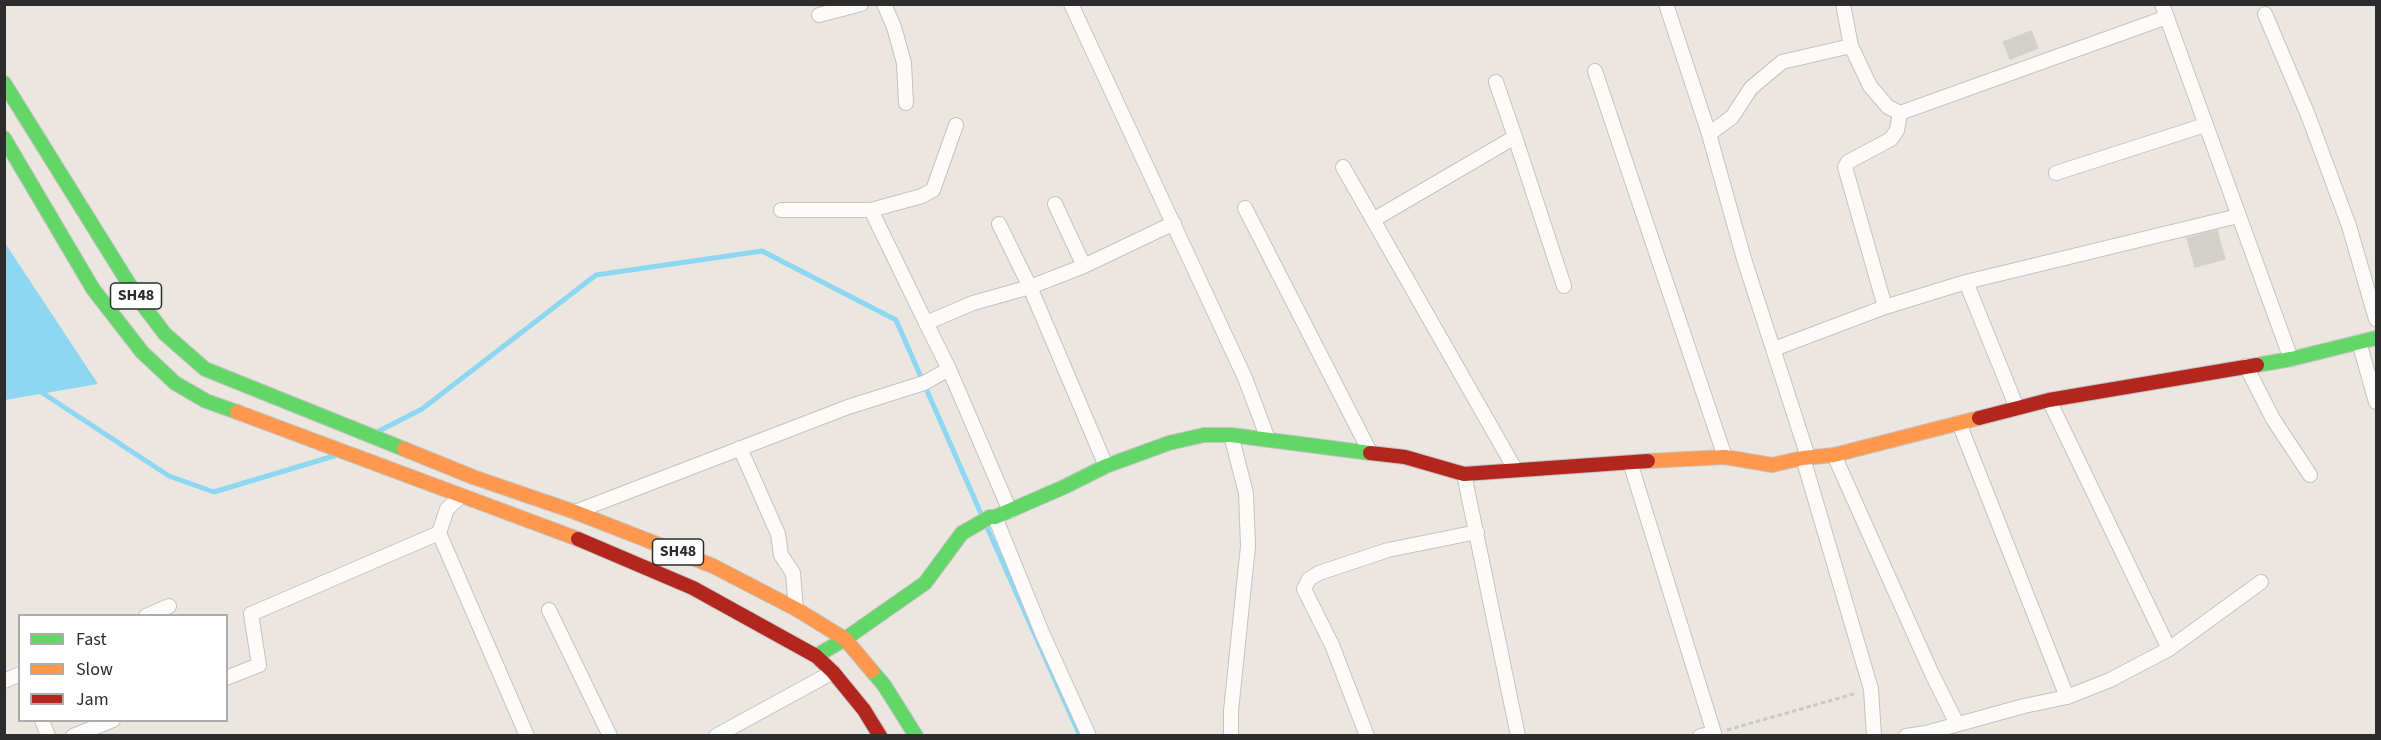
<!DOCTYPE html>
<html>
<head>
<meta charset="utf-8">
<style>
  body { margin:0 }
  #map { position:relative; width:2381px; height:740px; overflow:hidden; background:#ebe6e0; font-family:"Source Sans 3",sans-serif }
  canvas { display:block }
  .frame { position:absolute; inset:0; border:6px solid #2c2c2c; pointer-events:none }
  .legend { position:absolute; left:18px; top:614px; width:210px; height:108px; box-sizing:border-box; background:#fff; border:2px solid #ababab; margin:0; padding:8px 10px; list-style:none; font-size:18px; color:#2c2c2c }
  .legend li { display:flex; align-items:center; gap:12px; height:30px }
  .legend b { width:30px; border:2px solid #ababab }
</style>
</head>
<body>
<div id="map">
<canvas width="2381" height="740"></canvas>
<div class="frame"></div>
<ul class="legend">
<li><b style="height:8px;background:#63d668"></b>Fast</li>
<li><b style="height:8px;background:#ff974d"></b>Slow</li>
<li><b style="height:8px;background:#b3261e"></b>Jam</li>
</ul>
</div>
<script>
const ctx = document.querySelector('canvas').getContext('2d');
ctx.lineJoin = 'round';
function fillPath(path, color) {
  ctx.fillStyle = color;
  ctx.fill(path, 'evenodd');
}
function poly(rows) {
  const path = new Path2D();
  for (const r of rows) {
    path.moveTo(r[0], r[1]);
    for (let i = 2; i < r.length; i += 2) path.lineTo(r[i], r[i + 1]);
  }
  return path;
}
function stroke(path, color, width, dash) {
  ctx.strokeStyle = color;
  ctx.lineWidth = width;
  ctx.lineCap = dash ? 'butt' : 'round';
  ctx.setLineDash(dash || []);
  ctx.stroke(path);
}
function drawText(font, color, halo, rows, align = 'center') {
  ctx.font = font + ' "Source Sans 3",sans-serif';
  ctx.lineWidth = 5;
  ctx.setLineDash([]);
  ctx.textBaseline = 'middle';
  ctx.strokeStyle = halo;
  ctx.fillStyle = color;
  for (const [text, x, y, turn = 0] of rows) {
    ctx.save();
    ctx.translate(x, y);
    ctx.rotate((+turn || 0) * Math.PI / 180);
    ctx.textAlign = isNaN(turn) ? turn : align;
    if (halo) ctx.strokeText(text, 0, 0);
    ctx.fillText(text, 0, 0);
    ctx.restore();
  }
}
fillPath(poly([
  [5,243,98,384,5,400]
]), '#8dd7f3');
stroke(poly([
  [38,390,169,476,214,492,334,456],
  [379,431,422,409,596,275,762,251,896,320,982,516],
  [986,525,1080,736]
]), '#8dd7f3', 5);
const building = poly([
  [2031,31,2038,48,2010,59,2003,42,2031,31],
  [2217,230,2225,259,2195,267,2187,238,2217,230]
]);
fillPath(building, '#d3d0cc');
stroke(building, '#d5d2cc', 1.5);
const street = poly([
  [884,4,894,27,904,63,906,103],
  [1071,4,1245,378,1268,439],
  [1666,4,1709,134,1744,259,1808,457],
  [1843,4,1851,46,1870,86,1888,107,1900,113,2167,17],
  [2162,4,2291,359],
  [2265,14,2308,115,2349,226,2376,319],
  [819,15,861,4],
  [1595,71,1725,457],
  [1496,82,1515,137],
  [1709,134,1732,117,1751,88,1782,62,1851,46],
  [1343,167,1515,469],
  [2056,173,2205,125],
  [1055,204,1084,266],
  [1245,208,1370,452],
  [781,210,871,210,922,196,933,190,956,125],
  [871,210,926,323],
  [1373,220,1515,137,1564,286],
  [999,224,1030,287,1106,466],
  [1885,307,1845,167,1848,162,1891,139,1897,130,1900,113],
  [2359,342,2376,402],
  [1774,349,1885,307,1966,282],
  [2246,366,2273,419,2310,475],
  [949,369,1010,511],
  [2049,400,2169,649,2261,582],
  [2017,408,1966,282,2238,216],
  [1959,423,2067,697],
  [740,448,778,534,781,555,793,573,796,609],
  [1834,455,1932,674,1957,724],
  [1803,458,1871,689,1874,736],
  [1630,462,1714,733,1700,736],
  [1464,474,1518,736],
  [461,496,447,509,439,533,527,736],
  [575,512,848,407,924,383,949,369,926,323,973,303,1030,287,1084,266,1174,223],
  [995,517,1043,635,1089,736],
  [549,610,610,736],
  [146,616,169,606],
  [226,678,259,665,251,614,439,533],
  [4,681,20,674],
  [42,720,48,736],
  [73,736,113,720],
  [716,736,833,672],
  [1231,736,1231,711,1248,546,1246,493,1231,435],
  [1367,736,1332,645,1304,589,1309,579,1319,573,1388,550,1477,532],
  [1906,736,1926,733,2024,706,2067,697,2110,680,2169,649]
]);
const fast = poly([
  [4,83,139,300,165,334,205,369,404,449],
  [4,138,93,289,142,352,175,383,206,401,237,412],
  [2257,365,2291,359,2376,338],
  [816,656,845,639,925,583,962,533,990,517,995,517,1064,487,1106,466,1169,443,1204,435,1231,435,1370,453],
  [872,671,884,685,916,736]
]);
const slow = poly([
  [237,412,578,539],
  [404,449,473,477,575,512,713,566,796,609,845,639,872,671],
  [1648,461,1725,457,1772,465,1803,458,1834,455,1979,418]
]);
const jam = poly([
  [1979,418,2049,400,2257,365],
  [1370,453,1405,457,1464,474,1648,461],
  [578,539,693,588,816,656,833,672,864,710,880,736]
]);
stroke(street, '#c4c2c2', 16);
stroke(fast, '#c4c2c2', 16);
stroke(slow, '#c4c2c2', 16);
stroke(jam, '#c4c2c2', 16);
stroke(poly([
  [1727,730,1857,693]
]), '#c8c8c7', 3, [4.5, 3]);
stroke(street, '#fcfbfa', 14);
stroke(fast, '#63d668', 14);
stroke(slow, '#ff974d', 14);
stroke(jam, '#b3261e', 14);
for (const [x, y, w] of [
  [136,296,51],
  [678,552,51]
]) {
  const box = new Path2D();
  box.roundRect(x - w / 2, y - 13, w, 26, 4.5);
  ctx.fillStyle = '#fff';
  ctx.fill(box);
  stroke(box, '#2c2c2c', 1.5);
}
drawText('bold 16px', '#2c2c2c', null, [
  ["SH48",136,296],
  ["SH48",678,552]
]);
</script>
</body>
</html>
